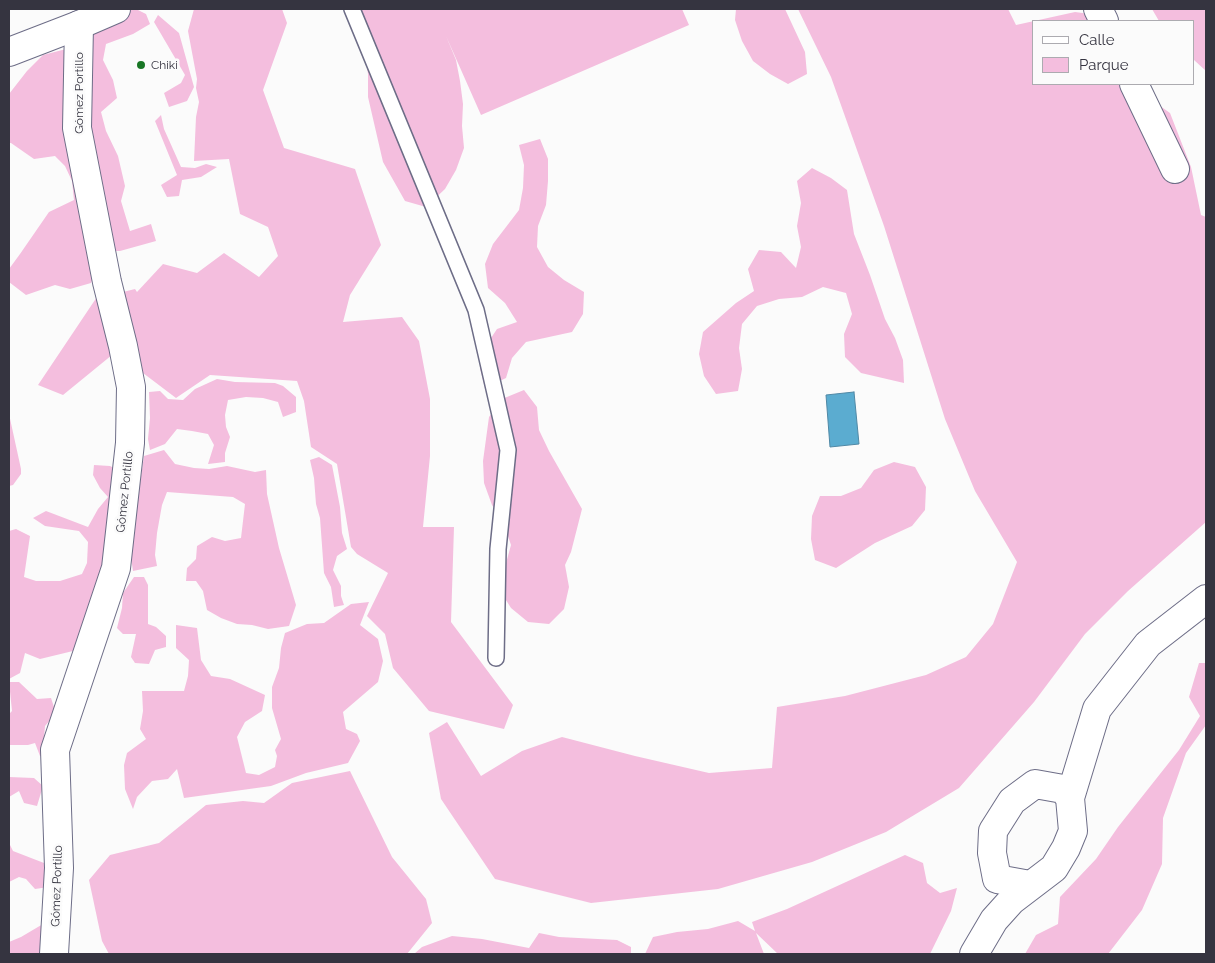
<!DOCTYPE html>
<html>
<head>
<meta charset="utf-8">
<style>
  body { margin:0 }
  #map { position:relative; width:1215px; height:963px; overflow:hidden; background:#fbfbfb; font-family:Raleway,sans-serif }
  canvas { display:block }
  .frame { position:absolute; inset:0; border:10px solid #353440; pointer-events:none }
  .legend { position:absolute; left:1032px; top:20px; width:162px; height:65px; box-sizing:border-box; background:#fbfbfb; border:1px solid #acabb0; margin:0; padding:6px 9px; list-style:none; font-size:15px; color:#353440 }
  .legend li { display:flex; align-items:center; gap:10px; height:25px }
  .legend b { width:25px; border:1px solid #acabb0 }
</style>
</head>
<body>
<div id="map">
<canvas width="1215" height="963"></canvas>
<div class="frame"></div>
<ul class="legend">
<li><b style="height:6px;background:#fff"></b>Calle</li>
<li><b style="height:14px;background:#f4bede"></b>Parque</li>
</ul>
</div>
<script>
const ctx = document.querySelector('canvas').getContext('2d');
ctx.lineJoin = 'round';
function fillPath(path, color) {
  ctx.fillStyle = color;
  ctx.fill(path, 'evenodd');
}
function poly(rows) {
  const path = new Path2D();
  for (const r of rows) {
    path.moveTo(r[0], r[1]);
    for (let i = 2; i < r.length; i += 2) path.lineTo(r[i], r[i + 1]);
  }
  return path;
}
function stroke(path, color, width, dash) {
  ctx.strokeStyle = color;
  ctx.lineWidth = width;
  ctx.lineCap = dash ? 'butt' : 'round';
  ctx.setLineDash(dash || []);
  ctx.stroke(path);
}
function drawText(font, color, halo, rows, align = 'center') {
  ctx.font = font + ' Raleway,sans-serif';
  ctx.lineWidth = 5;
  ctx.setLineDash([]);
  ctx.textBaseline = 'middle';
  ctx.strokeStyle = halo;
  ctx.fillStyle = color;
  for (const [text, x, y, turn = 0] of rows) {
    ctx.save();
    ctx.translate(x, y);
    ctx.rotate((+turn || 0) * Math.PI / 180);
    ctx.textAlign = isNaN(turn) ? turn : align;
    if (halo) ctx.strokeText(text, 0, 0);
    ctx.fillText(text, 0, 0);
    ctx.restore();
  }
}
fillPath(poly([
  [127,9,136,9,146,14,150,24,133,34,106,44,103,60,113,80,117,98,101,112,106,131,118,156,125,186,121,201,130,231,151,224,156,241,120,251,107,251,90,176,89,26],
  [194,9,282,9,287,23,263,90,284,148,355,169,381,245,350,295,343,322,402,317,419,341,430,399,430,456,423,527,454,527,451,622,513,705,504,729,429,711,393,668,385,634,367,616,388,573,357,554,351,547,337,464,311,447,304,401,297,381,210,375,176,398,143,373,123,346,63,395,38,385,107,282,123,292,135,289,137,292,163,264,197,273,224,253,259,277,278,256,268,227,240,214,229,159,194,161,196,117,199,102,196,88,197,79,188,31],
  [359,9,682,9,689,25,481,115,446,36,456,60,460,81,463,104,462,126,464,148,456,170,445,189,426,207,405,201,383,162,368,97,368,74],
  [736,9,785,9,805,52,807,74,788,84,770,74,753,61,742,41,735,20],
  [798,9,1008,9,1016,25,1075,12,1104,16,1105,21,1034,21,1034,84,1132,84,1139,91,1170,113,1191,167,1201,215,1206,217,1206,522,1128,591,1085,634,1034,702,959,788,886,832,812,862,718,889,591,903,495,879,441,799,429,733,447,722,481,776,522,751,562,737,635,756,709,773,772,768,777,707,845,696,926,675,966,657,993,624,1017,562,975,491,945,419,884,226,831,77],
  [1152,9,1206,9,1206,71,1194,60,1194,21,1159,21],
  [158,15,179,33,194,87,187,101,169,107,164,93,181,83,185,75,154,22],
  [70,48,97,267,91,283,70,289,55,285,26,295,9,282,9,269,20,254,49,212,74,200,72,181,65,166,55,156,34,159,11,143,9,143,9,94,27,71,43,55],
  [161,115,164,129,181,167,195,168,206,164,217,167,201,177,182,180,179,196,167,197,161,185,177,175,155,121],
  [540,139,548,159,548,181,546,205,538,226,537,247,548,267,564,280,584,292,583,314,572,332,526,342,512,358,506,378,485,388,480,368,485,347,497,329,517,322,505,303,488,288,485,264,493,244,519,210,523,188,524,165,519,145],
  [812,168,831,178,847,190,854,234,870,275,885,319,895,338,903,360,904,383,861,373,845,357,844,334,852,314,846,293,823,287,802,297,779,299,757,306,742,324,739,348,742,369,738,391,716,394,704,376,699,354,703,332,736,303,754,291,748,269,759,250,781,252,796,268,801,247,797,226,801,203,797,181],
  [217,379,235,382,275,383,283,386,296,397,296,412,283,417,278,402,263,398,246,397,228,400,225,415,226,427,230,437,225,453,225,462,208,464,214,445,208,434,192,431,177,429,165,444,150,450,148,439,150,418,149,392,160,391,168,399,183,400,195,389],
  [524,390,537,407,539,430,549,451,582,509,571,552,565,565,569,587,564,609,549,624,528,622,511,608,499,589,511,545,504,524,492,505,484,483,483,461,489,417,502,399],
  [9,414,21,469,21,474,13,485,9,486],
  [164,450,175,464,194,468,209,469,227,466,255,472,266,470,267,494,279,548,296,605,289,626,268,629,252,625,237,624,221,618,207,610,203,591,196,581,186,581,187,568,196,559,197,546,212,537,225,541,241,538,245,504,233,497,167,492,162,505,157,533,155,555,157,566,133,571,130,551,144,456],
  [319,457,332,465,340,507,342,533,347,549,337,556,333,570,341,586,341,596,344,605,334,607,331,587,324,573,320,518,316,504,314,478,310,460],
  [894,462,915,467,926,487,925,510,912,526,875,543,836,568,815,560,811,539,812,516,820,496,841,496,861,488,874,470],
  [94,465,110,466,120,471,112,553,99,574,98,590,73,651,40,659,25,653,20,673,9,679,9,531,16,529,30,536,24,577,36,581,60,581,82,574,87,563,88,542,79,531,45,526,33,518,46,511,88,527,98,509,108,497,100,488,93,475],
  [134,577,144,577,148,585,148,624,156,627,166,636,166,647,155,650,149,664,135,663,131,657,136,634,123,634,117,628,122,608,123,593],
  [369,602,360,625,378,639,383,661,378,682,343,712,346,729,357,734,360,741,348,763,306,773,271,786,184,798,177,769,168,779,152,781,137,797,133,809,125,789,124,765,127,753,146,739,140,729,143,711,142,691,184,691,188,676,189,660,176,648,176,625,197,628,201,660,211,676,230,679,265,695,262,711,245,722,237,737,246,773,259,775,275,767,277,756,275,750,281,739,272,708,272,687,279,668,281,648,285,633,307,624,324,623,351,604],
  [1199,663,1206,663,1206,725,1186,753,1163,818,1162,864,1142,910,1108,954,1025,954,1036,935,1058,924,1060,897,1096,859,1118,827,1179,750,1200,716,1189,697],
  [9,682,19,682,37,699,51,698,56,713,45,726,44,738,49,750,49,760,40,756,35,743,28,745,9,745,9,714,12,711],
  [350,771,392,857,426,899,432,923,407,954,109,954,102,941,89,880,110,855,159,843,206,805,243,801,264,803,292,783],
  [9,777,34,778,43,786,37,806,24,803,19,791,9,797],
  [9,843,13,851,44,863,52,872,49,887,35,889,26,879,19,877,9,882],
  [905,855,923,863,927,883,940,893,957,888,951,911,930,954,778,954,756,933,764,954,645,954,653,937,677,932,708,929,738,921,755,931,752,922,787,909],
  [43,924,44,954,9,954,9,942,21,937],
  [539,933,559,937,617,940,631,947,631,954,414,954,422,947,452,936,482,939,529,948]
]), '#f4bede');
const water = poly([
  [854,392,859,444,830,447,826,395,854,392]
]);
fillPath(water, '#5bacd0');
stroke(water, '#5088a5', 1);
const lane = poly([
  [352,9,476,310,508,450,498,549,496,658]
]);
const street = poly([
  [1098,9,1104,21],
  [1134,84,1175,169],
  [54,954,59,868,55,750,116,568,130,443,131,387,123,346,107,282,77,128,79,25]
]);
const secondary = poly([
  [9,52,79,25,116,9],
  [1070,798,1097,709,1148,644,1206,599],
  [974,954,994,920,1012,900,1054,868,1066,848,1073,831,1070,798,1063,789,1035,784,1012,801,993,831,992,853,997,879,1030,885]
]);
stroke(lane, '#6d6d87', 18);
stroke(street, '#6d6d87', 30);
stroke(secondary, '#6d6d87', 30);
stroke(lane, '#fff', 15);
stroke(street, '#fff', 28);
stroke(secondary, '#fff', 28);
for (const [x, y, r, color] of [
  [141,65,5,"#187625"]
]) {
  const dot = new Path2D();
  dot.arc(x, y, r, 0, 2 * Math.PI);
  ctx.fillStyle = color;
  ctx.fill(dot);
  stroke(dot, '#fbfbfb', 2);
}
drawText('12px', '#353440', '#fbfbfb', [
  ["Chiki",151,65]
], 'left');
drawText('12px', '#353440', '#fbfbfb', [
  ["Gómez Portillo",79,93,-90],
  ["Gómez Portillo",125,492,-84],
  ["Gómez Portillo",57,886,-88]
]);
</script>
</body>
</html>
